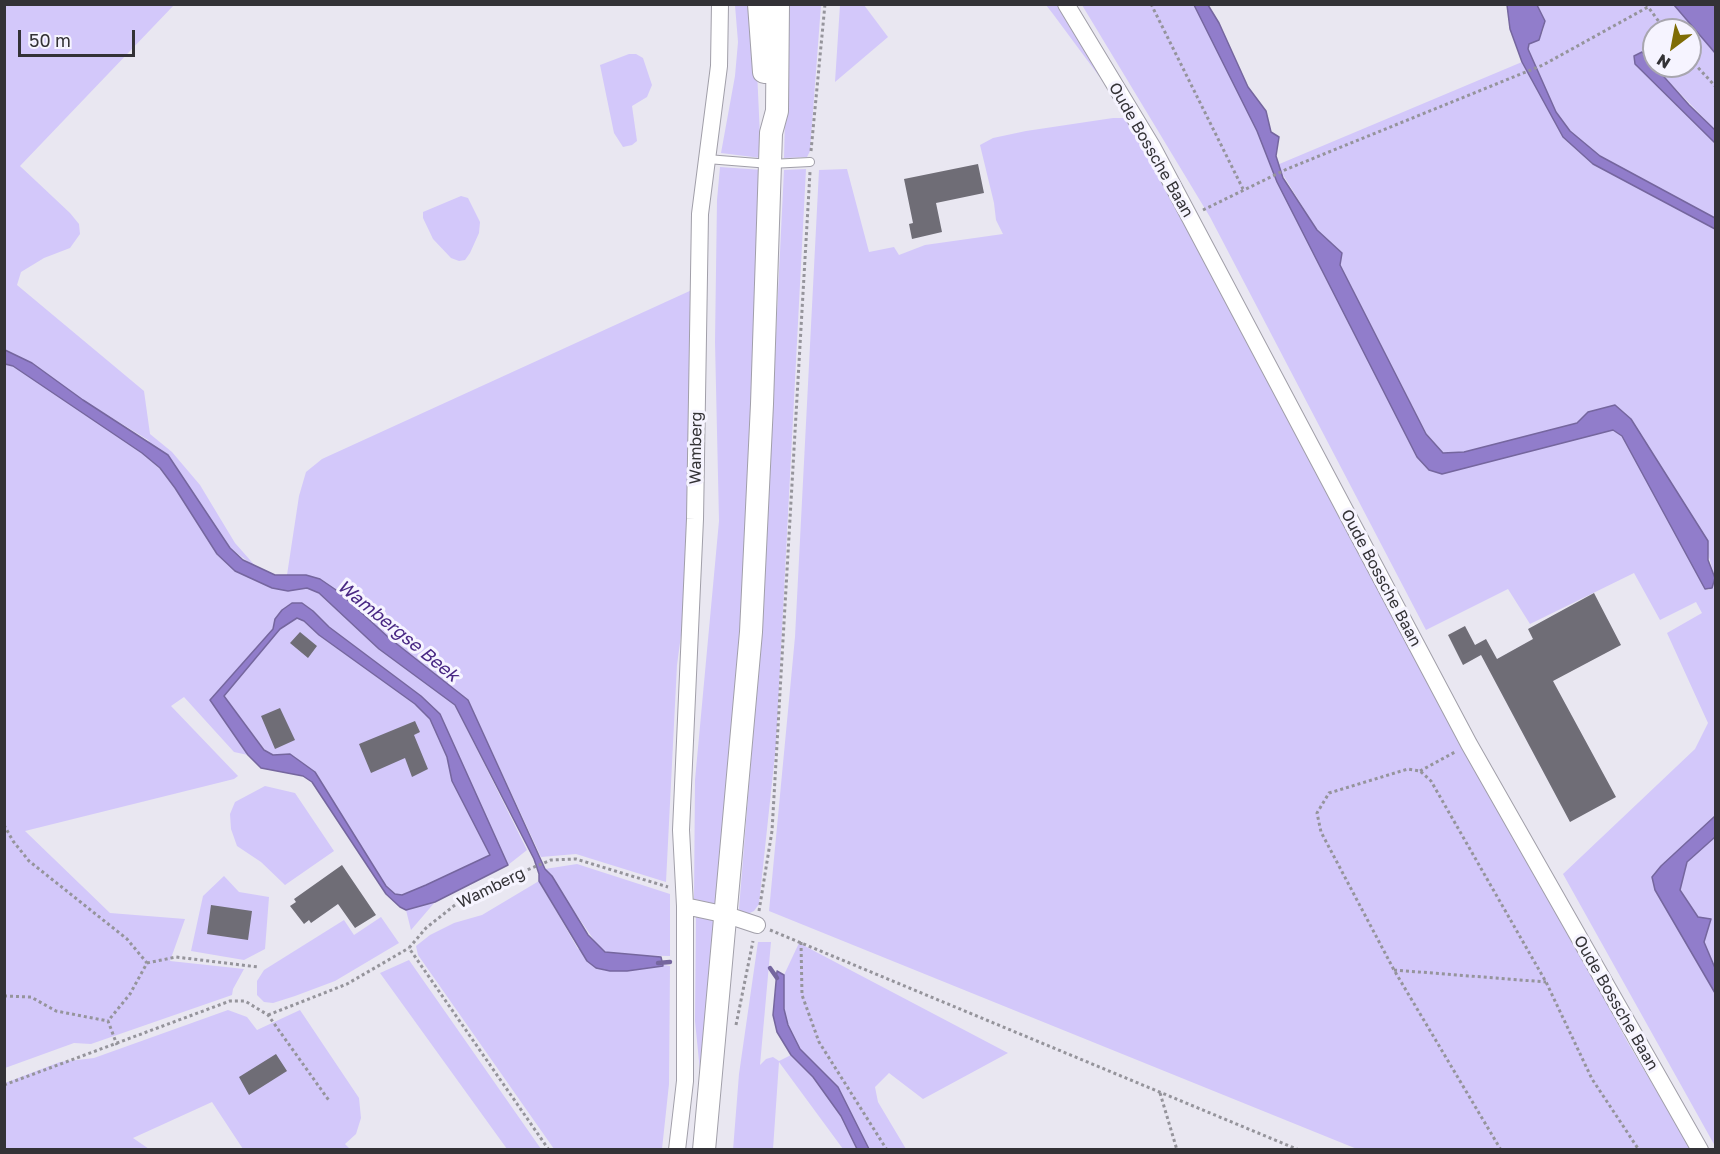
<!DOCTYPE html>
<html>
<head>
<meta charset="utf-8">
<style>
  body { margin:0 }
  #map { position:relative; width:1720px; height:1154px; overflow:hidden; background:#e9e7f1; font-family:"Golos Text",sans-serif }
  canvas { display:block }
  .frame { position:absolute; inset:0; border:6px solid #333236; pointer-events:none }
  .north { position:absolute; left:1642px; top:18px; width:60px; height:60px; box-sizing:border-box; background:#f6f4ff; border:2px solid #a8a6af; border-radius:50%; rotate:212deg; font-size:16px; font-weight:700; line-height:24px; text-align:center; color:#333236 }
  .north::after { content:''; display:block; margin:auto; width:21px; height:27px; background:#7f6c06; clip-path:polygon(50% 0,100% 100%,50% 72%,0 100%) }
  .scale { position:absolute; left:18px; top:30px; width:117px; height:27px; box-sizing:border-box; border:3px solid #333236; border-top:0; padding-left:8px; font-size:18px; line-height:21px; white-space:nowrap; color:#333236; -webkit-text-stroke:4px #f6f4ff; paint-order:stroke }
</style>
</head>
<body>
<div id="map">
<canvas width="1720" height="1154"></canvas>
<div class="frame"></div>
<div class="north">N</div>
<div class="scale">50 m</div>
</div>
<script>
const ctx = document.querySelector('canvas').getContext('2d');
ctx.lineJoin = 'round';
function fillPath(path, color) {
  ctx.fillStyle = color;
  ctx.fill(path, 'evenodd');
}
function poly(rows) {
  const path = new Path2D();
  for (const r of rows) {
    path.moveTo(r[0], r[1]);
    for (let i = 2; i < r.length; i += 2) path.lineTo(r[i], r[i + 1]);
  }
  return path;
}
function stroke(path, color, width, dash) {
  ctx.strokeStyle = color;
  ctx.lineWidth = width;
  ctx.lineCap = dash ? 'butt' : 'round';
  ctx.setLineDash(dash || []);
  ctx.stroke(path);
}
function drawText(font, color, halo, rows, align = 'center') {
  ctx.font = font + ' "Golos Text",sans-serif';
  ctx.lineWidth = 6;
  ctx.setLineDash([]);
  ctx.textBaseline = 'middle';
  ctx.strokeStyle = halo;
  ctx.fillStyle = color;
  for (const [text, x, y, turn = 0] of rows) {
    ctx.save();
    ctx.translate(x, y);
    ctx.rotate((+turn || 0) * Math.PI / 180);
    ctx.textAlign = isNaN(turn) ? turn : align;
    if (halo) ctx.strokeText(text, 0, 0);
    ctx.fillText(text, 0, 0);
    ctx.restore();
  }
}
fillPath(poly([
  [5,5,174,5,20,166,70,213,79,224,80,234,70,248,44,258,21,272,17,285,144,391,150,434,172,452,200,485,235,543,258,569,230,548,148,440,83,400,32,363,5,350],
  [735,5,754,5,761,158,721,153,735,76,738,42],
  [788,5,821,5,810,151,807,157,784,158],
  [840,5,864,5,888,37,835,82],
  [1046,5,1062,5,1119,103,1053,14],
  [1082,5,1194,5,1257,131,1277,182,1442,474,1613,430,1622,436,1705,589,1709,590,1715,578,1707,550,1631,419,1588,412,1577,423,1464,452,1443,453,1426,433,1340,265,1342,253,1317,230,1277,165,1522,62,1563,137,1593,164,1715,229,1715,816,1661,866,1652,877,1655,890,1715,993,1715,1146,1563,874,1695,749,1708,723,1667,633,1702,613,1696,602,1660,620,1634,573,1530,624,1508,589,1426,630,1210,217],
  [1537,5,1674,5,1715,53,1715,130,1654,66,1690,66,1690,30,1654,30,1654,65,1642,52,1635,64,1715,143,1715,218,1600,156,1570,131,1556,112,1528,49,1529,44,1539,40,1543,31,1545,21],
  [629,54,636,54,643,58,652,85,647,97,632,106,637,141,632,145,623,147,614,133,600,65],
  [1113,118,1127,118,1628,1043,1691,1149,1357,1149,769,911,795,637,819,170,847,169,869,252,894,247,899,255,925,245,1003,234,996,220,994,203,980,145,993,138,1026,131],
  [720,167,763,170,743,650,716,904,694,899,695,780,719,521,715,342,717,200],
  [806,169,776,745,759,904,754,911,745,915,739,909,762,621,784,170],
  [461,196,468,198,480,222,479,233,470,253,465,260,459,261,451,258,433,239,423,218,423,212],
  [694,289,687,590,677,665,666,882,576,854,541,857,468,700,388,637,339,592,320,579,306,575,287,575,299,496,306,472,322,459],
  [5,364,13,366,142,453,159,468,175,488,217,554,288,591,307,588,319,593,379,649,455,705,527,850,508,865,440,714,421,696,329,627,313,611,302,603,292,603,282,610,275,619,273,629,210,700,248,755,234,752,184,697,171,706,238,776,234,779,25,831,110,913,185,919,170,961,244,969,233,989,232,995,91,1044,74,1043,5,1068],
  [297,618,304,621,319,635,415,704,430,719,447,757,452,781,490,855,426,885,402,895,395,894,386,886,315,772,290,754,273,755,265,750,224,696,280,629],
  [265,786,295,793,334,851,285,885,261,862,237,846,231,829,230,814,235,802],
  [1715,837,1715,968,1707,954,1698,917,1680,890,1687,862],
  [577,864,670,894,670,956,616,955,605,952,598,946,545,869],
  [224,876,239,892,269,897,265,949,244,960,191,951,203,896],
  [539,881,578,949,670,966,669,1084,662,1149,554,1149,418,955,416,946,430,935,454,923,482,915],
  [435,902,411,930,406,910],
  [696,916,714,920,700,1071,695,1021],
  [381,917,399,943,335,981,295,996,273,1003,264,1002,257,995,257,981,264,970,344,920,354,935],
  [758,942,771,942,760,1065,766,1059,773,1057,779,1061,791,1055,813,1077,841,1116,857,1149,843,1149,779,1062,773,1149,733,1150,739,1074],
  [799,943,1008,1053,923,1099,889,1073,875,1087,878,1102,906,1149,869,1149,838,1087,800,1049,788,1025,784,1009,784,975],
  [409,960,541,1149,507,1149,380,973],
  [228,1010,247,1017,257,1030,300,1010,359,1098,361,1118,356,1134,345,1144,350,1149,243,1149,212,1102,133,1138,149,1149,5,1150,5,1083,60,1062,94,1058]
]), '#d3c8fa');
const water = poly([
  [1194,5,1208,5,1219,23,1248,87,1266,111,1271,132,1279,137,1276,156,1283,178,1317,230,1342,253,1340,265,1426,434,1443,453,1464,452,1577,423,1588,412,1615,405,1631,419,1708,541,1708,560,1715,578,1712,588,1705,589,1622,436,1613,430,1442,474,1429,470,1417,457,1277,182,1257,131,1194,5],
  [1507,5,1537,5,1545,21,1539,40,1529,44,1528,49,1556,112,1570,131,1600,156,1715,218,1715,229,1593,164,1563,137,1522,62,1510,29,1507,5],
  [1674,5,1715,5,1715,53,1710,47,1674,5],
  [1642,52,1689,105,1715,130,1715,143,1635,64,1634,56,1642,52],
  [5,350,32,363,83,400,168,455,230,548,243,560,275,575,306,575,320,579,339,592,388,637,468,700,545,869,552,876,588,935,605,952,661,957,663,966,627,971,610,971,596,968,587,961,539,881,539,874,534,859,455,705,379,649,319,593,307,588,288,591,272,588,235,571,217,554,175,488,160,468,142,453,13,366,5,364,5,350],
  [292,603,302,603,313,611,329,627,421,696,440,714,508,865,435,902,406,910,400,907,386,894,312,782,303,776,261,768,248,755,210,700,273,629,275,619,282,610,292,603],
  [297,618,304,621,319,635,415,704,430,719,447,757,452,781,490,855,426,885,402,895,395,894,386,886,315,772,290,754,273,755,264,750,224,696,280,629,297,618],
  [1715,816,1715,837,1687,862,1680,890,1698,917,1711,919,1704,942,1715,968,1715,993,1655,890,1652,877,1661,866,1715,816],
  [777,971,784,975,784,1009,788,1025,800,1049,838,1087,869,1149,857,1149,841,1116,813,1077,791,1055,777,1032,773,1015,777,971]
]);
fillPath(water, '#917dcb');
stroke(water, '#75669e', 1.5);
stroke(poly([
  [658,963,670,962],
  [770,968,777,978]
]), '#75669e', 4.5);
fillPath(poly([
  [978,164,984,193,936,203,942,232,912,239,909,224,913,223,904,179],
  [1594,593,1621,645,1553,681,1616,797,1570,822,1481,655,1463,665,1448,635,1465,626,1475,645,1486,639,1497,659,1533,639,1528,629],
  [300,632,317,646,308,658,290,643],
  [280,708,295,740,275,749,261,716],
  [415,721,420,732,414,735,428,769,412,777,405,758,371,773,359,744],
  [342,865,376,915,355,928,338,904,311,923,309,920,304,924,290,906,296,902,294,899],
  [211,905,252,911,248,940,207,934],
  [276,1054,287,1071,249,1095,239,1077]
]), '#6f6d76');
const service = poly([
  [707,159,770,164,810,162]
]);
const minor = poly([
  [1066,4,1153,148,1469,744,1700,1150],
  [685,906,727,915,757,925],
  [677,1150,685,1081,685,906,681,830,695,519,700,214,719,66,720,4]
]);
const secondary = poly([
  [759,4,764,72],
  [704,1150,751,632,762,404,771,133,777,111,778,4]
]);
stroke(service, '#a19fa9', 10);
stroke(minor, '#a19fa9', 18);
stroke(secondary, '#a19fa9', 24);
stroke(poly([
  [1151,4,1243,189],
  [1646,4,1665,30],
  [1690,59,1716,87],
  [811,151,825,4],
  [1203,210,1287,169,1543,65,1648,7],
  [1420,771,1455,752],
  [4,825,13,841,29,861,127,939,147,963,130,994,108,1021],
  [759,911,772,831,810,172],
  [770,930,1299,1150],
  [801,942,802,995,819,1042,887,1150],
  [147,963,176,957,258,967],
  [1394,970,1546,982],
  [4,996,31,997,56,1011,108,1021,117,1045],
  [268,1015,347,984,409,948],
  [736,1025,753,941],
  [4,1085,230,1001,245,1001,268,1015,330,1102],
  [1160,1093,1177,1150],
  [549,1150,409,948,426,928,455,905,491,885,551,860,576,859,668,887],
  [1501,1150,1394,970,1321,832,1317,813,1329,793,1408,769,1420,771,1431,781,1546,982,1592,1079,1639,1150]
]), '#95949b', 3, [3, 3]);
stroke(service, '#fff', 8);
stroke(minor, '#fff', 16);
stroke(secondary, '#fff', 22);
drawText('16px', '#333236', '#f6f4ff', [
  ["Oude Bossche Baan",1151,150,60],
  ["Wamberg",696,448,-89],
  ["Oude Bossche Baan",1381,578,62],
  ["Wamberg",491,888,-26],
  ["Oude Bossche Baan",1616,1003,60]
]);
drawText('italic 18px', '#492884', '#f6f4ff', [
  ["Wambergse Beek",398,631,39]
]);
</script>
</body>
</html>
